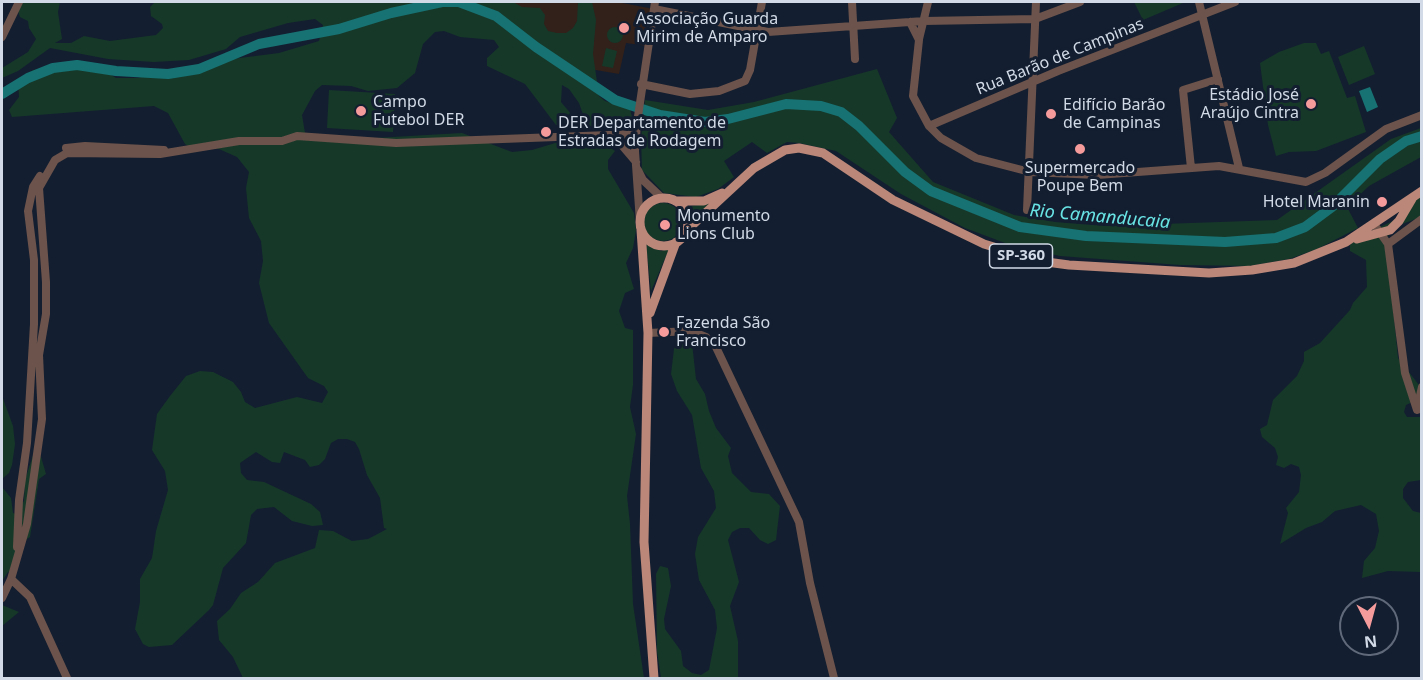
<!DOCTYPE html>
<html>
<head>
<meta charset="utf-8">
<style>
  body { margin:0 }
  #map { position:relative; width:1423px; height:680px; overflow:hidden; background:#131e30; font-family:"Noto Sans",sans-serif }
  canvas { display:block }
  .frame { position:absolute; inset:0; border:3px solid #d1dae6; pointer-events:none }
  .north { position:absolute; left:1339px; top:596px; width:60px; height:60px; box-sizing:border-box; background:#131e30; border:2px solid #5f6979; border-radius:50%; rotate:174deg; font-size:16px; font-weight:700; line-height:24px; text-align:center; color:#d1dae6 }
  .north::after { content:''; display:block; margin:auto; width:21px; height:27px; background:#f59b9c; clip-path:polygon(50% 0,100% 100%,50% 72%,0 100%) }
</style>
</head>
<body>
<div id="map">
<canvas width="1423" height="680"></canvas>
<div class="frame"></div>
<div class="north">N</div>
</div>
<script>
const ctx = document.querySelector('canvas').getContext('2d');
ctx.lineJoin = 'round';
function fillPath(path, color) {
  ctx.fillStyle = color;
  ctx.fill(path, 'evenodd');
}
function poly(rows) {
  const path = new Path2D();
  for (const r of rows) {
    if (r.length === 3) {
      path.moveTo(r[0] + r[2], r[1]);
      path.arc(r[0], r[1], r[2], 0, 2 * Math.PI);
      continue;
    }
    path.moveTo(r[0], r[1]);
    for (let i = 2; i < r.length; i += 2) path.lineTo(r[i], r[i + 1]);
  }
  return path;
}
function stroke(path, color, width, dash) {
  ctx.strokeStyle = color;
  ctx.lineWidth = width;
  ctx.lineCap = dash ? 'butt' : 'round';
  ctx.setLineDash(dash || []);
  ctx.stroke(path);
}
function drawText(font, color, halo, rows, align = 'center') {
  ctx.font = font + ' "Noto Sans",sans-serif';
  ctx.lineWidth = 6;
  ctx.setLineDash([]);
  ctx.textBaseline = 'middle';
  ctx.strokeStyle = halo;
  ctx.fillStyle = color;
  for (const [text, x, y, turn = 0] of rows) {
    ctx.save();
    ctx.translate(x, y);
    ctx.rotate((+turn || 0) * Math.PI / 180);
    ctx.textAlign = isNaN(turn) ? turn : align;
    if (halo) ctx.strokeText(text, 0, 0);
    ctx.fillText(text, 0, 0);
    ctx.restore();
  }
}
fillPath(poly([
  [487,2,617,2,654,9,647,46,626,43,619,74,590,69]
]), '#32201a');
fillPath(poly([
  [21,2,60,2,58,12,62,39,55,43,71,43,84,36,110,41,156,35,163,28,162,24,151,16,150,7,155,2,513,2,522,7,540,8,545,15,544,24,548,31,557,33,566,33,573,28,577,21,578,2,592,2,596,20,593,54,599,96,605,101,630,109,632,117,630,126,587,126,579,103,569,89,562,85,561,102,577,121,573,129,556,125,525,84,487,66,487,58,499,47,494,40,460,37,444,31,435,32,423,44,415,73,397,88,368,91,351,86,322,85,315,91,302,115,305,133,323,141,462,133,512,152,532,150,582,135,599,140,615,151,608,160,608,169,634,213,636,230,633,248,626,263,634,289,625,293,619,311,625,328,633,330,633,385,630,407,636,434,627,496,630,524,633,604,644,678,243,678,233,657,219,640,217,621,230,609,241,593,258,582,275,563,315,548,319,530,333,531,352,541,368,539,387,529,384,528,380,498,367,475,359,449,355,442,347,439,338,439,331,443,325,459,319,465,310,467,305,460,284,452,280,463,272,462,256,452,240,463,241,473,247,480,264,482,311,504,320,512,323,525,312,526,292,521,274,507,257,509,251,515,246,543,223,568,213,605,209,610,172,645,149,647,143,644,135,629,140,602,140,579,152,558,156,531,168,490,165,471,152,450,157,414,170,396,186,376,200,371,213,372,233,382,241,392,245,402,255,408,297,397,322,403,328,392,324,386,308,378,269,323,259,283,263,261,261,241,249,218,246,188,249,172,237,157,219,149,191,148,185,144,168,113,154,106,12,117,9,110,19,97,18,81,33,70,55,67,76,69,80,63,86,62,95,65,116,78,138,78,152,74,208,67,232,59,279,53,319,41,323,25,315,19,288,23,240,37,226,49,189,60,154,62,108,59,50,48,18,71,2,78,2,68,28,52,36,39,29,28,28,21,20,17,17,8],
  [1134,2,1183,2,1183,3,1143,20],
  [615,35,8],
  [1304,43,1316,43,1321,54,1329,51,1347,98,1355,96,1366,132,1316,151,1289,152,1276,156,1268,125,1260,63,1279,52],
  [1364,46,1375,74,1349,85,1338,57],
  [606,48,617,51,613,68,602,66],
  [877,69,897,118,889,132,933,182,1014,215,1055,222,1105,226,1277,220,1391,139,1421,128,1421,157,1369,186,1347,207,1358,228,1317,249,1289,259,1249,266,1180,265,1060,256,1013,246,965,228,901,194,836,151,799,143,787,142,767,153,752,142,724,161,734,177,718,189,696,197,664,193,642,170,641,138,645,100,708,110,754,102],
  [329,90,395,94,393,132,327,128],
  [1421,193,1421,217,1397,226,1386,238,1398,358,1419,385,1417,400,1406,405,1404,412,1407,417,1421,417,1421,480,1408,482,1403,489,1403,498,1413,511,1421,513,1421,572,1388,571,1362,578,1364,561,1375,548,1379,531,1376,514,1361,505,1335,511,1322,522,1306,528,1280,544,1288,513,1286,508,1299,492,1301,475,1299,467,1291,464,1284,468,1276,465,1278,457,1275,448,1262,437,1260,429,1267,425,1273,400,1297,376,1304,361,1304,352,1320,343,1350,310,1353,303,1367,287,1366,260,1350,251,1350,245,1360,236,1393,221],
  [663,222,19],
  [712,203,692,223,686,207],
  [646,243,661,251,669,249,651,291],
  [686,336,692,343,696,379,705,394,709,411,716,428,731,448,728,456,732,473,751,492,769,494,780,506,776,540,768,544,760,540,749,528,740,528,732,532,728,540,739,582,730,606,738,641,738,678,661,678,657,651,656,574,660,566,668,568,671,586,664,619,665,629,681,651,683,666,692,673,701,675,709,670,717,628,715,610,699,580,695,554,698,537,716,508,714,491,701,468,692,415,677,391,671,374,674,349,678,340],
  [2,396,13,426,15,444,12,465,9,473,2,479],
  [37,443,46,474,39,479,30,537,19,544,13,573,8,572,2,581,2,487,11,498,13,513,16,514,24,501,25,480],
  [2,605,19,612,2,626]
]), '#163829');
fillPath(poly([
  [1370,87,1378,107,1367,112,1359,91]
]), '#177273');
stroke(poly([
  [2,94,28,78,53,68,77,65,116,71,168,74,199,69,259,44,339,29,391,13,442,2,459,2,496,16,536,47,615,100,660,115,705,122,728,119,786,104,821,106,841,112,859,126,905,172,931,191,1020,227,1086,236,1225,242,1276,238,1305,227,1332,207,1380,159,1406,141,1422,136]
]), '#177273', 10);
stroke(poly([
  [852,2,855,59],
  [1199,2,1239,168],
  [654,9,768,32,924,21,1035,19,1080,2],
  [910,22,919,40,913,96,929,126,941,138,976,158,1030,172,1097,175,1219,166,1306,182,1325,173,1386,129,1422,115],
  [2,37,19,2],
  [919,39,928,2],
  [641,84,690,94,719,91,745,81,750,70,762,2],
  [929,126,1058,71,1235,2],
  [613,135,636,162],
  [66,148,85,146,164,150],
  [1191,168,1183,90,1218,79],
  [638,170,643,180,662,198],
  [1027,210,1036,2],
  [640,222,635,151,637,123,655,2],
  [1374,224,1388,244,1405,373,1417,410],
  [1388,244,1422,219],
  [648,333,691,331,706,337,715,345,799,522,810,583,834,678],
  [1417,409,1422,387],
  [17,547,19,500,27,443,34,324,34,260,28,211,33,187,40,176],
  [2,598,11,579],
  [67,678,30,597,11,579,27,524,42,419,39,355,46,314,46,282,39,188,55,160,67,153,160,154,239,141,282,141,297,136,396,143,636,134]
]), '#6c534b', 8);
stroke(poly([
  [664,222,24],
  [676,201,704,201,722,193],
  [641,230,648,333,644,542,654,678],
  [686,231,754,168,785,150,799,148,823,153,893,200,984,244,1039,261,1069,265,1209,273,1252,270,1294,263,1346,242,1422,191],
  [1357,239,1390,230,1399,221,1412,199],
  [650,313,676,242]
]), '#ba8778', 9);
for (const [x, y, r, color] of [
  [624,28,6,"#f59b9c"],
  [1311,104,6,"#f59b9c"],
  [361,111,6,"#f59b9c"],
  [1051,114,6,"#f59b9c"],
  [546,132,6,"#f59b9c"],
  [1080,149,6,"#f59b9c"],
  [1382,202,6,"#f59b9c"],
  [665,225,6,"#f59b9c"],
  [664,332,6,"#f59b9c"]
]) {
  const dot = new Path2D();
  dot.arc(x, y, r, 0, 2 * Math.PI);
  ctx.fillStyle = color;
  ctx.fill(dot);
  stroke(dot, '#131e30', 2);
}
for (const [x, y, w] of [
  [1021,256,63]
]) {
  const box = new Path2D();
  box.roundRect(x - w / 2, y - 12, w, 24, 4.5);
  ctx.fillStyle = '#131e30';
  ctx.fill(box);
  stroke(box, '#d1dae6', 1.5);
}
drawText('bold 15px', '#d1dae6', null, [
  ["SP-360",1021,256]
]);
drawText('16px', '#d1dae6', '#131e30', [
  ["Associação Guarda",636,19],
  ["Mirim de Amparo",636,37],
  ["Estádio José",1299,95,"right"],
  ["Araújo Cintra",1299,113,"right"],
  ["Campo",373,102],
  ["Futebol DER",373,120],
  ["Edifício Barão",1063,105],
  ["de Campinas",1063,123],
  ["DER Departamento de",558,123],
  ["Estradas de Rodagem",558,141],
  ["Supermercado",1080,168,"center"],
  ["Poupe Bem",1080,186,"center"],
  ["Hotel Maranin",1370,202,"right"],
  ["Monumento",677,216],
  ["Lions Club",677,234],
  ["Fazenda São",676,323],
  ["Francisco",676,341]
], 'left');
drawText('16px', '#d1dae6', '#131e30', [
  ["Rua Barão de Campinas",1060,57,-22]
]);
drawText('italic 18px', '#69e4e5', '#131e30', [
  ["Rio Camanducaia",1100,217,5]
]);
</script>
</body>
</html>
